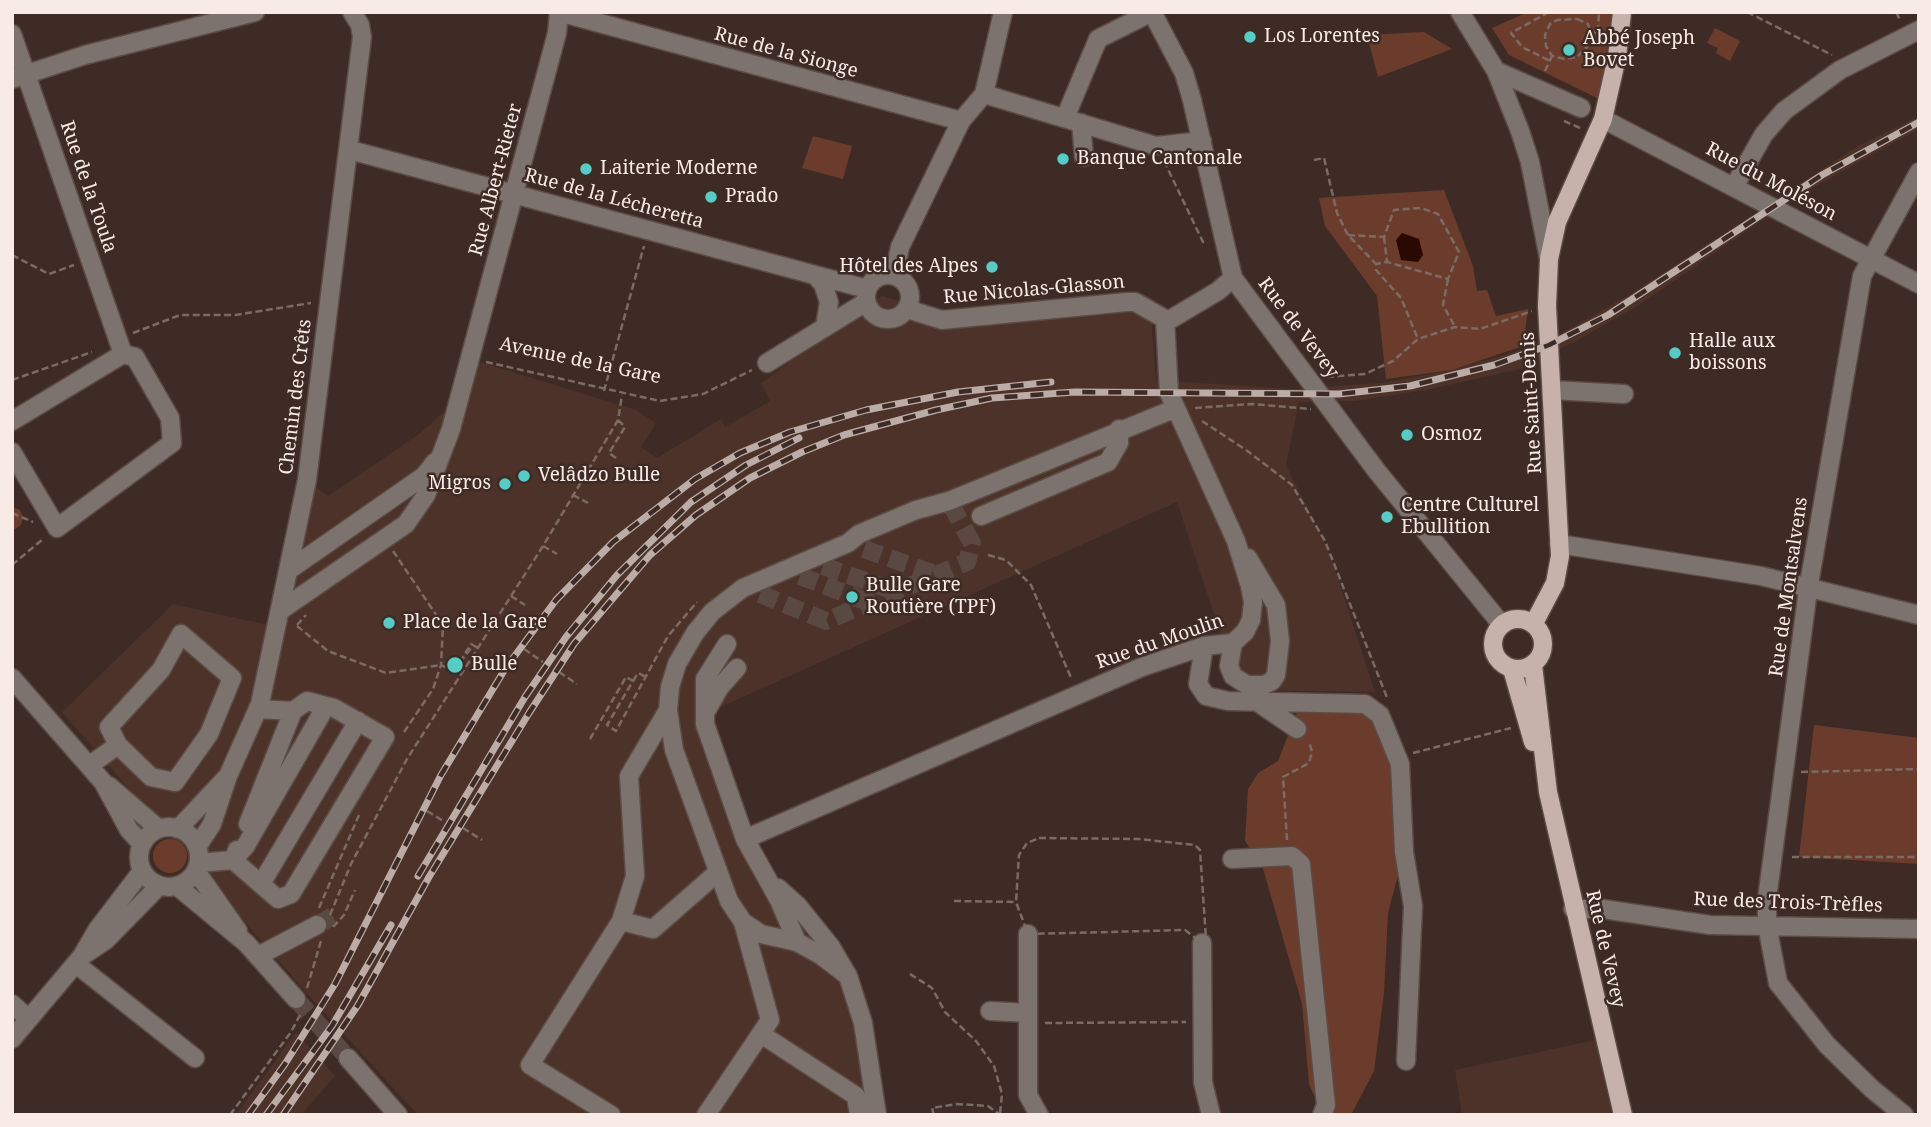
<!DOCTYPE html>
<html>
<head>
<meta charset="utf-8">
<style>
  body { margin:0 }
  #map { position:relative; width:1931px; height:1127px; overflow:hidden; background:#3e2b25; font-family:"Noto Serif",serif }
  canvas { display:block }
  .frame { position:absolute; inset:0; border:14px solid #f8ebe6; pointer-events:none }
</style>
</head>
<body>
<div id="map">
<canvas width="1931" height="1127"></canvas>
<div class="frame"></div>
</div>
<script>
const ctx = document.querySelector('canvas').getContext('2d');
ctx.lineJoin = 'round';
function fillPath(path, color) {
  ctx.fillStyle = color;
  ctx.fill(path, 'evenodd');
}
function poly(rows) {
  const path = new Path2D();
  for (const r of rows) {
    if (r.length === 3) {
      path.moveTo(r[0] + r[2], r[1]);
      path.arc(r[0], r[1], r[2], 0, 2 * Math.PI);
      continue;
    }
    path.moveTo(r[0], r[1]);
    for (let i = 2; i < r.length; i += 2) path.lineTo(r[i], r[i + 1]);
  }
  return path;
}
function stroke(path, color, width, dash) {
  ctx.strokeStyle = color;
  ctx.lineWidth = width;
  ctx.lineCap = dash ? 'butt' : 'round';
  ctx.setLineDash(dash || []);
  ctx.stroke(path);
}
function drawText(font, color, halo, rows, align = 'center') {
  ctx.font = font + ' "Noto Serif",serif';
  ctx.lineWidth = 5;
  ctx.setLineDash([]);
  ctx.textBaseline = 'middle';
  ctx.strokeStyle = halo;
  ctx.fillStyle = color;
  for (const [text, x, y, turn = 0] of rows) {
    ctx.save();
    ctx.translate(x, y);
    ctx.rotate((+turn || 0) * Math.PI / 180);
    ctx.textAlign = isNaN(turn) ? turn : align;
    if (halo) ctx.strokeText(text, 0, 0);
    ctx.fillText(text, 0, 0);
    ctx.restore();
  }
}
fillPath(poly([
  [1919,116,1919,129,1798,196,1639,305,1573,343,1532,360,1534,366,1426,390,1356,401,1299,402,1286,465,1330,554,1375,692,1239,690,1177,502,705,714,770,882,827,954,863,1023,877,1115,418,1115,310,997,62,712,173,604,277,627,307,480,328,496,419,434,446,410,470,359,636,410,656,423,641,447,657,458,721,419,725,427,770,401,761,383,882,296,944,313,1139,296,1151,317,1156,380,1292,389,1381,383,1452,370,1524,349,1567,330,1629,295,1858,146],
  [296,1032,335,1076,301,1115,236,1115],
  [1595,1040,1612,1115,1462,1115,1455,1070]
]), '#4c3229');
fillPath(poly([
  [1528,12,1610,12,1612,17,1599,99,1509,55,1492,28],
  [1715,28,1740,41,1730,61,1716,53,1718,48,1707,43],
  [1424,32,1452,49,1378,77,1367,35],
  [813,136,852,146,843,179,802,168],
  [1444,190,1473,266,1477,291,1487,290,1496,316,1528,309,1523,346,1452,370,1386,379,1377,296,1325,226,1319,198],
  [12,507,20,510,23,518,21,525,12,531],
  [1304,702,1365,704,1400,764,1404,852,1388,913,1384,993,1374,1071,1351,1115,1323,1115,1309,1084,1302,1004,1262,865,1245,841,1248,789,1258,773,1278,761,1296,715],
  [1814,725,1919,738,1919,864,1799,857],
  [170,856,17]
]), '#6b3c2c');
fillPath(poly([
  [1402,233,1419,239,1423,255,1418,262,1401,260,1396,240]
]), '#290901');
stroke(poly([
  [864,549,938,575],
  [823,566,897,592],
  [800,576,870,603],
  [760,594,826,621,967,562,972,543,949,501],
  [317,925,340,912],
  [296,999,348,1058]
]), '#5a4842', 18, [18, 9]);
const minor = poly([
  [559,12,961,121],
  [1152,12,1184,73,1192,100,1233,278,1376,470,1502,625],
  [1460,12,1496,71,1520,131,1530,162,1549,259],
  [12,34,123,354],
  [1496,71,1581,108],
  [12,79,85,55,255,12],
  [984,94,1156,146,1202,141],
  [1065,118,1098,39,1152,12],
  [1603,119,1919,284],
  [1081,123,1084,157],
  [350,150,867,289],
  [1735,185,1764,134,1784,111,1840,70,1919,30],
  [888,297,22],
  [815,275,823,284,829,302,825,327],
  [894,275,900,247,961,121,984,94,1003,12],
  [907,309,942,320,1127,302,1135,302,1165,319,1171,319,1218,291,1233,278],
  [767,363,866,302],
  [1552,390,1624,394],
  [12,421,123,354,135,357,170,418,172,443,57,528,12,452],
  [981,516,1108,462,1119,443,1119,429],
  [1559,544,1761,576,1919,615],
  [289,570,424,476,435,462],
  [281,610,406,524,426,495,451,429,557,33,559,12],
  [181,634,232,678,209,734,175,782,151,777,118,745,109,727,161,670,181,634],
  [1233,643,1229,666,1233,676,1247,685,1264,685,1272,681,1276,675,1280,641,1276,605,1248,558],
  [727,644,705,679,705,724,745,839,779,900,797,942],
  [1204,646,1198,684,1206,696,1228,701,1365,704,1380,715,1400,764,1404,852,1413,906,1406,1061],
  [12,678,103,782,129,830,142,844],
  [1256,701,1297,729],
  [293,711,307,701,326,706,334,708,385,737,291,894,278,899,233,860,245,847,326,706],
  [705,713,720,687,737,668],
  [90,765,118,745],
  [109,786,159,829],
  [248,824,293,711,258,709],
  [169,857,30],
  [178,829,226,778],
  [745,839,1142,667,1204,646,1233,643,1245,632,1251,620,1253,602,1250,586,1236,541,1169,393,1165,319],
  [197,847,212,824,228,776,260,704,307,480,362,37,360,25,352,12],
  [1232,859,1292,856,1301,864,1326,1105,1322,1115],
  [199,863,233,860,237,850],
  [196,871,238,931],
  [261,884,358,721],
  [177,886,246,943,296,999],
  [778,888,798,906,831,947,848,976,863,1023,877,1115],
  [1573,909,1603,909,1710,925,1919,929],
  [621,921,635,876,629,776,668,710],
  [1028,934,1028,1095,1039,1115],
  [1202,943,1203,1082,1211,1115],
  [85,954,106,940,159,886],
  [258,956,317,925],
  [76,964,195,1058],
  [848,976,822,956,797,942,761,934,743,922,729,901,674,750,668,710,670,687,677,664,695,633,712,612,743,588,848,543,859,534,916,510,949,501,1174,409],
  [12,1004,29,1019],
  [990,1011,1028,1013],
  [761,1034,856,1096,859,1115],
  [12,1039,82,956,97,930,142,871],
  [348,1058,398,1115],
  [611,1115,530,1065,621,921,653,929,718,872],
  [706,1115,770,1020,743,922],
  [1904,1115,1872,1089,1827,1045,1778,983,1767,925,1767,899,1808,590,1862,276,1919,172]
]);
const major = poly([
  [1518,644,25],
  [1534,623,1555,583,1560,556,1547,306,1549,259,1557,222,1603,119,1617,57,1622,12],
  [1533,665,1548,792,1623,1115],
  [1512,669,1533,742]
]);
stroke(minor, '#5c4a44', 21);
stroke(major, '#5c4a44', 21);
stroke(poly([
  [1549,12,1511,33,1522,47,1550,61],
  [1747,12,1832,55],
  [1896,12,1900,20],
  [1577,19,1588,24,1591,32,1587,47,1577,57,1564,59,1552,56,1546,46,1545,35,1550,24,1557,20,1577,19],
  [1591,32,1604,33],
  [1598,32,1599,12],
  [1545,71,1552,56],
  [1564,121,1580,128],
  [1314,160,1324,158,1337,213,1348,235,1376,264,1376,270,1401,298,1418,339],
  [1164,161,1203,242,1207,241],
  [1348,235,1384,237,1394,210,1421,208,1438,214,1459,252,1448,279,1387,262,1376,264],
  [1384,237,1387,262],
  [12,255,49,274,74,265],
  [1448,279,1443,305,1455,327],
  [133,333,180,315,235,315,311,303],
  [486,362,660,401,703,394,752,370],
  [1327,377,1365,374,1393,361,1418,339,1455,327,1480,329,1532,311],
  [12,380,92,352],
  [604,391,644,246],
  [1195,408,1252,404,1311,409],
  [1202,421,1246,450,1292,485,1325,541,1388,700],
  [616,458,609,453,625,427,618,420],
  [573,495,588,503],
  [12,513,33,522],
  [543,546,557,554],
  [393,551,443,625,441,665,433,689,402,735],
  [988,555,1006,560,1031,585,1072,680],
  [12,565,43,539],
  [511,596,525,605],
  [297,625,306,615],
  [297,626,328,651,386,673,441,665,454,671],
  [524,649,543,662],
  [454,671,473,645,481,650],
  [454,671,471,644,473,645],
  [559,672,577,684],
  [633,681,638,673,646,677],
  [590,739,626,677,633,681,607,725,616,731,668,636,697,602],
  [1413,753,1511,728],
  [1801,772,1919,769],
  [427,811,445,822],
  [463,828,482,840],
  [1039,838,1139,839,1195,845,1200,850,1206,939,1202,943,1185,930,1028,934,1016,902,1019,855,1027,843,1039,838],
  [1287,840,1283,777,1309,763,1312,752,1309,741],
  [1792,857,1919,857],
  [954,901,1016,902],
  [319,908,359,815],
  [330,915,351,864,407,759,543,546,618,420,622,395],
  [333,927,344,915,355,890],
  [910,974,932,988,945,1012,976,1041,994,1066,1002,1094,1000,1114],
  [307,988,321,941],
  [1045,1023,1186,1022],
  [230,1115,291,1032,300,1015],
  [934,1115,932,1108,957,1104,988,1106,999,1114]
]), '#7c6b65', 2.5, [7, 3.5]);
stroke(minor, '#7c726e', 18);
stroke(major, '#c7b2ab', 18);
const rail = poly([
  [418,876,525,697,566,637,617,575,691,502,746,465,799,438],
  [248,1115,285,1064,335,984,441,775,505,669,556,600,613,542,695,479,740,453,790,432,866,410,958,392,1051,382],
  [266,1115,332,1026,391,925],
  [283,1115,358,1005,429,877,529,713,574,644,650,555,696,515,750,478,802,452,844,435,936,410,992,398,1075,392,1339,394,1410,386,1494,365,1549,345,1608,315,1822,175,1919,122]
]);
stroke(rail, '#bbaca7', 7);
stroke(rail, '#3e2b25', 4.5, [13]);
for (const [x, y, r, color] of [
  [1250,37,7,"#54cdc7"],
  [1569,50,7,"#54cdc7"],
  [1063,159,7,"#54cdc7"],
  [586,169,7,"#54cdc7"],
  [711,197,7,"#54cdc7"],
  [992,267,7,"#54cdc7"],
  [1675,353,7,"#54cdc7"],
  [1407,435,7,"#54cdc7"],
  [524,476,7,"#54cdc7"],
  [505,484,7,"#54cdc7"],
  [1387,517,7,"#54cdc7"],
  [852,597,7,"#54cdc7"],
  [389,623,7,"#54cdc7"],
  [455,665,9,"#54cdc7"]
]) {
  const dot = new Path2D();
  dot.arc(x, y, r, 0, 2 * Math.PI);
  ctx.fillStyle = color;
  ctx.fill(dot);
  stroke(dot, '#3e2b25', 2.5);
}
drawText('19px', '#f8ebe6', '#3e2b25', [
  ["Los Lorentes",1264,37],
  ["Abbé Joseph",1583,39],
  ["Bovet",1583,61],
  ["Banque Cantonale",1077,159],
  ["Laiterie Moderne",600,169],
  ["Prado",725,197],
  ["Hôtel des Alpes",978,267,"right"],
  ["Halle aux",1689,342],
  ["boissons",1689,364],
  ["Osmoz",1421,435],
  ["Velâdzo Bulle",538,476],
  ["Migros",491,484,"right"],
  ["Centre Culturel",1401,506],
  ["Ebullition",1401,528],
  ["Bulle Gare",866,586],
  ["Routière (TPF)",866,608],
  ["Place de la Gare",403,623],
  ["Bulle",471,665]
], 'left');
drawText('19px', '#f8ebe6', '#3e2b25', [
  ["Rue de la Sionge",786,53,15],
  ["Rue Albert-Rieter",496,180,-75],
  ["Rue du Moléson",1771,182,28],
  ["Rue de la Toula",88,187,71],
  ["Rue de la Lécheretta",614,199,15],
  ["Rue Nicolas-Glasson",1034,290,-5],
  ["Rue de Vevey",1298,328,53],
  ["Avenue de la Gare",580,361,12],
  ["Chemin des Crêts",296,397,-83],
  ["Rue Saint-Denis",1532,403,-93],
  ["Rue de Montsalvens",1789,587,-82],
  ["Rue du Moulin",1160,642,-19],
  ["Rue des Trois-Trèfles",1788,903,2],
  ["Rue de Vevey",1605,949,77]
]);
</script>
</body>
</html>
